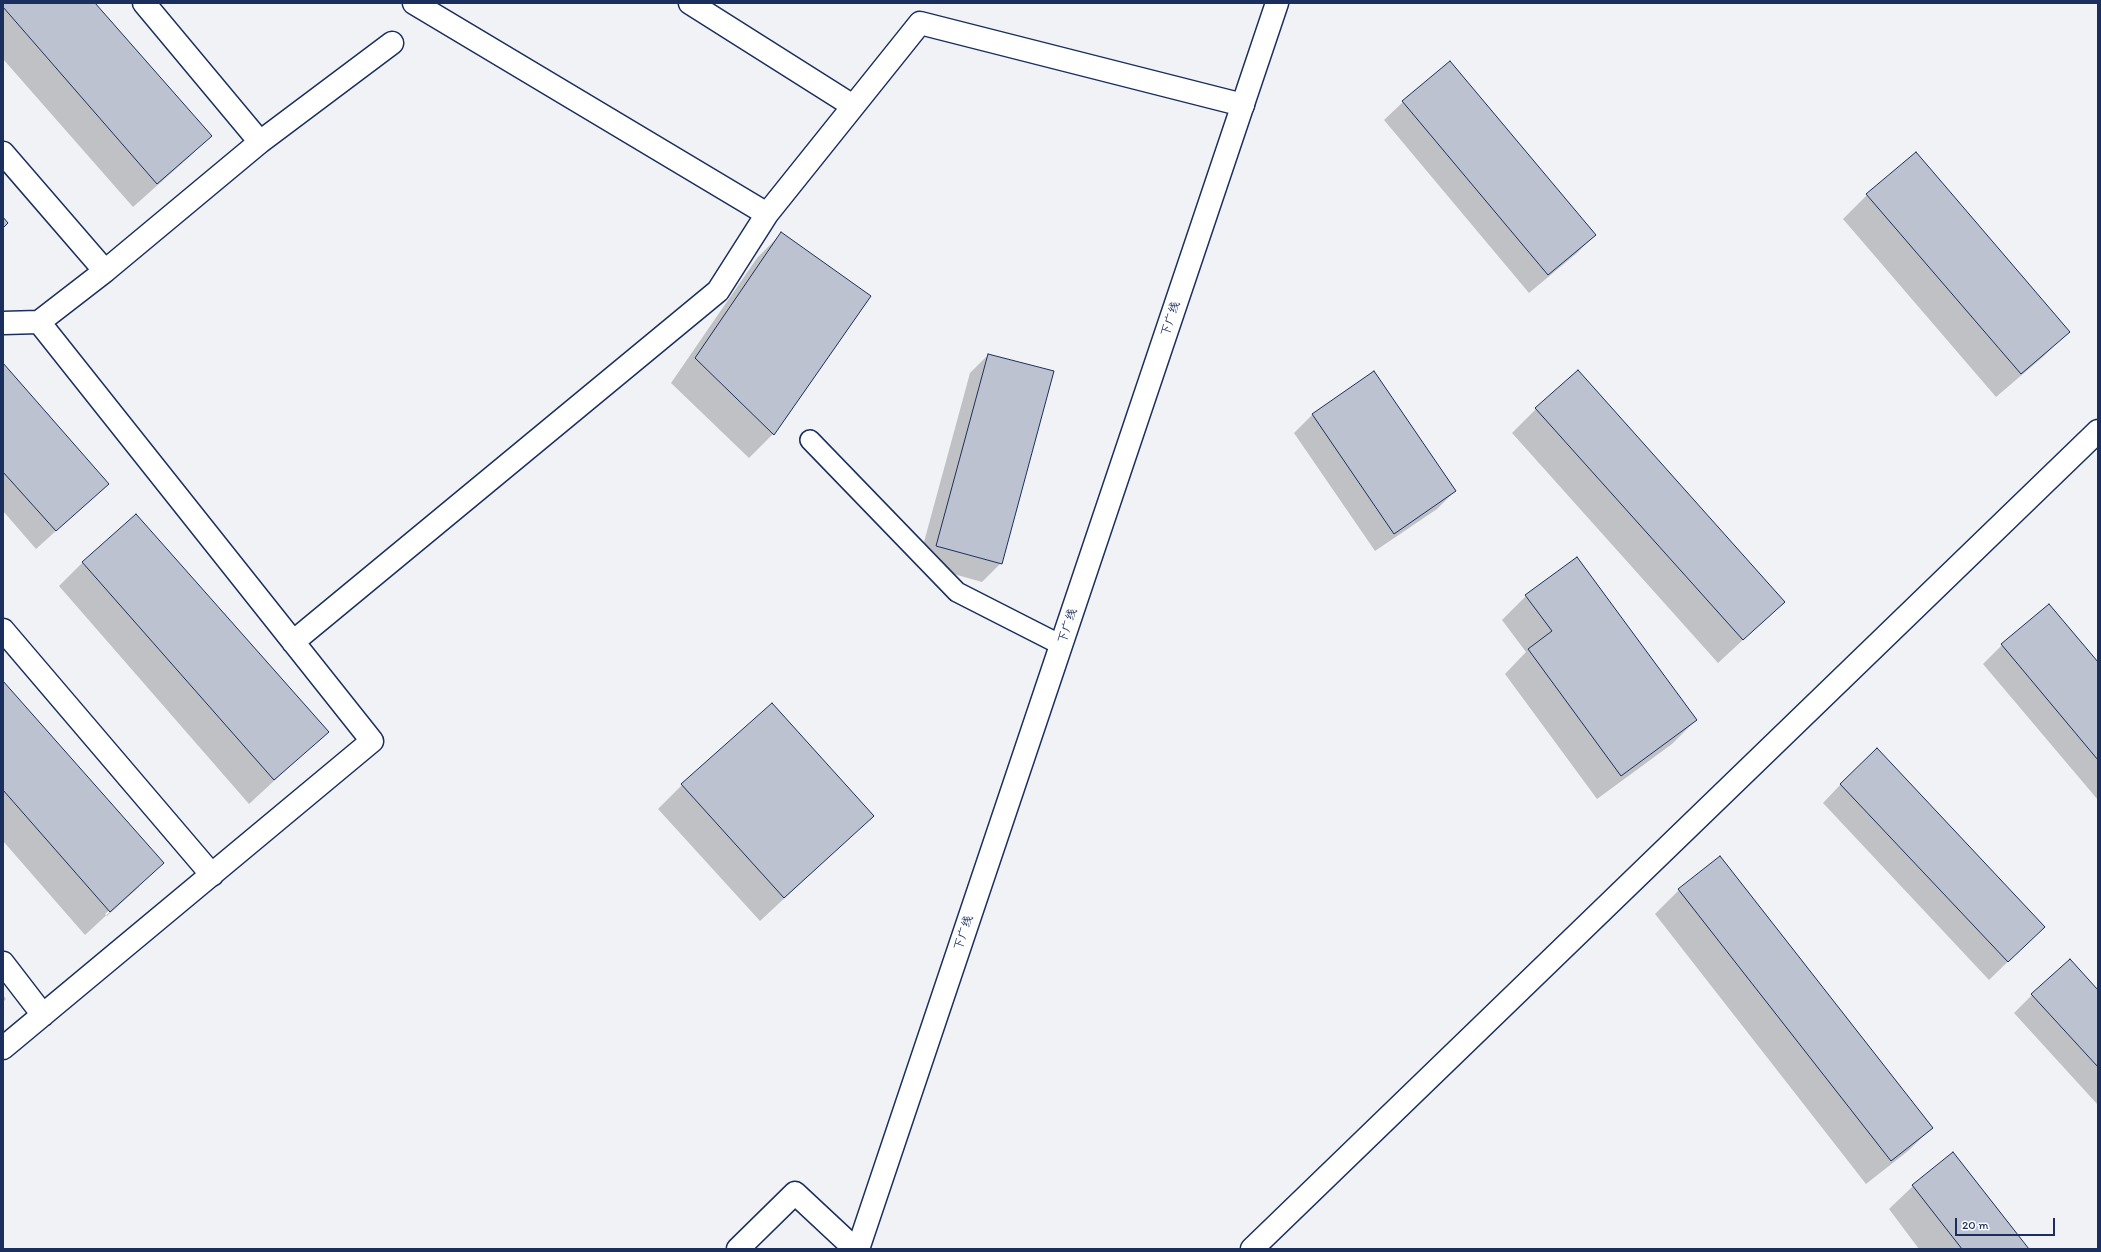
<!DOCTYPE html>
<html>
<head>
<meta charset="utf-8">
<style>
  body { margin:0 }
  #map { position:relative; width:2101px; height:1252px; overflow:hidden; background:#f1f2f5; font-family:Itim,sans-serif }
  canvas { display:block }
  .frame { position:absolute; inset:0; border:4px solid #1b2f5e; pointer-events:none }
  .scale { position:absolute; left:1955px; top:1218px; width:100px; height:18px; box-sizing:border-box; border:2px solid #1b2f5e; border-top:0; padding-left:5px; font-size:12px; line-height:14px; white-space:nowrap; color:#1b2f5e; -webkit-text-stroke:3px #fff; paint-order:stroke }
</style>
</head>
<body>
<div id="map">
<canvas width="2101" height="1252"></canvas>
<div class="frame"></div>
<div class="scale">20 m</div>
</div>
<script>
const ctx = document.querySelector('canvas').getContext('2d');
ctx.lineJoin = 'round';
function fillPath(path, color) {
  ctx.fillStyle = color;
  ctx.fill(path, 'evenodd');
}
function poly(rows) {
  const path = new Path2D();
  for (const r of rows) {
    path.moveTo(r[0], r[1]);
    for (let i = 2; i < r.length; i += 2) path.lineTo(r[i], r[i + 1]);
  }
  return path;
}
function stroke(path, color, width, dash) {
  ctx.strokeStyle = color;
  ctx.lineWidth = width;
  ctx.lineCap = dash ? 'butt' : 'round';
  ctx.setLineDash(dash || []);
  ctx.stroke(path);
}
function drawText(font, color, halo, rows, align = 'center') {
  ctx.font = font + ' Itim,"LXGW WenKai TC",sans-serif';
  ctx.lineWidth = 3;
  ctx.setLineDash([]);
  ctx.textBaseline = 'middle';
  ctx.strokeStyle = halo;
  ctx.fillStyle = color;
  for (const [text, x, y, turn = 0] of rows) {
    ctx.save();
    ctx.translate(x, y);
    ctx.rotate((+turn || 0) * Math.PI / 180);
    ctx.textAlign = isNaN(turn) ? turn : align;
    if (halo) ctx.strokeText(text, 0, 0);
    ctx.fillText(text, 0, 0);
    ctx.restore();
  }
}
fillPath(poly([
  [3,3,94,3,211,136,187,159,133,207,3,59],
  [1403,102,1595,235,1577,253,1529,293,1384,120],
  [1867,195,2068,332,2044,356,1996,397,1843,219],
  [781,234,870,297,773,434,749,458,671,383,757,258],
  [988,355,1001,563,982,582,918,564,970,373],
  [3,365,108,484,36,549,3,511],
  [1536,409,1784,602,1718,663,1512,433],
  [1313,414,1455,491,1437,509,1375,551,1294,433],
  [83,562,327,732,249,804,59,586],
  [1526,596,1696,720,1672,744,1597,799,1505,674,1526,652,1502,620],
  [2049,605,2098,664,2098,800,1983,664,2002,645],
  [3,682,163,863,85,935,3,841],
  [139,884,139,887,107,916,105,914],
  [1841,784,2025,945,1989,980,1823,803],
  [682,785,873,816,760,921,658,809],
  [1679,890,1932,1128,1908,1151,1866,1184,1655,914],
  [2098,991,2098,1105,2014,1013,2032,995],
  [3,995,6,999,3,1002],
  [1913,1186,2028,1249,1919,1249,1889,1209]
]), '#0003');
const building = poly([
  [3,3,95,3,212,136,157,184,3,7,3,3],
  [1450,61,1596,235,1548,275,1402,101,1450,61],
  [1916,152,2070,332,2021,374,1866,194,1916,152],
  [3,217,8,223,3,228,3,217],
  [781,232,871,296,774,435,695,358,781,232],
  [988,354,1054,371,1002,564,936,546,988,354],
  [3,363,109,484,56,531,3,472,3,363],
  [1578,370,1785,602,1743,640,1535,408,1578,370],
  [1374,371,1456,491,1394,534,1312,414,1374,371],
  [136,514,329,732,274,780,82,562,136,514],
  [1577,557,1697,720,1621,776,1528,649,1552,631,1525,595,1577,557],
  [2049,604,2098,662,2098,760,2001,644,2049,604],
  [3,681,164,863,110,912,3,790,3,681],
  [772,703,874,816,784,898,681,784,772,703],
  [1877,748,2045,927,2008,962,1840,784,1877,748],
  [1720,856,1933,1128,1891,1161,1678,889,1720,856],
  [2070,959,2098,990,2098,1067,2031,994,2070,959],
  [1953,1152,2029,1249,1962,1249,1912,1185,1953,1152]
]);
fillPath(building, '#bcc2d0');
stroke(building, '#1b2f5e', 1);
const service = poly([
  [810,440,957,592,1061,645]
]);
const minor = poly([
  [144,3,260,142,392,43],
  [414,3,767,214],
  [690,3,853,106],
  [3,153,105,271],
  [39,322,105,271,260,142],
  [3,323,39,322,372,741,3,1048],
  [3,630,212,875],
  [293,642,718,291,767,214,920,23,1243,105],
  [3,963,43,1015],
  [738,1249,795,1193,855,1249],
  [1252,1249,2098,431]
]);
const secondary = poly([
  [858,1249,1277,3]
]);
stroke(service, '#1b2f5e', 22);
stroke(minor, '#1b2f5e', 25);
stroke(secondary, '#1b2f5e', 25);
stroke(service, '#fff', 19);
stroke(minor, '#fff', 22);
stroke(secondary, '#fff', 22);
drawText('12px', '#1b2f5e', '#fff', [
  ["下广线",1171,319,-71],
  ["下广线",1068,626,-71],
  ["下广线",964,933,-71]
]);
</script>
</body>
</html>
